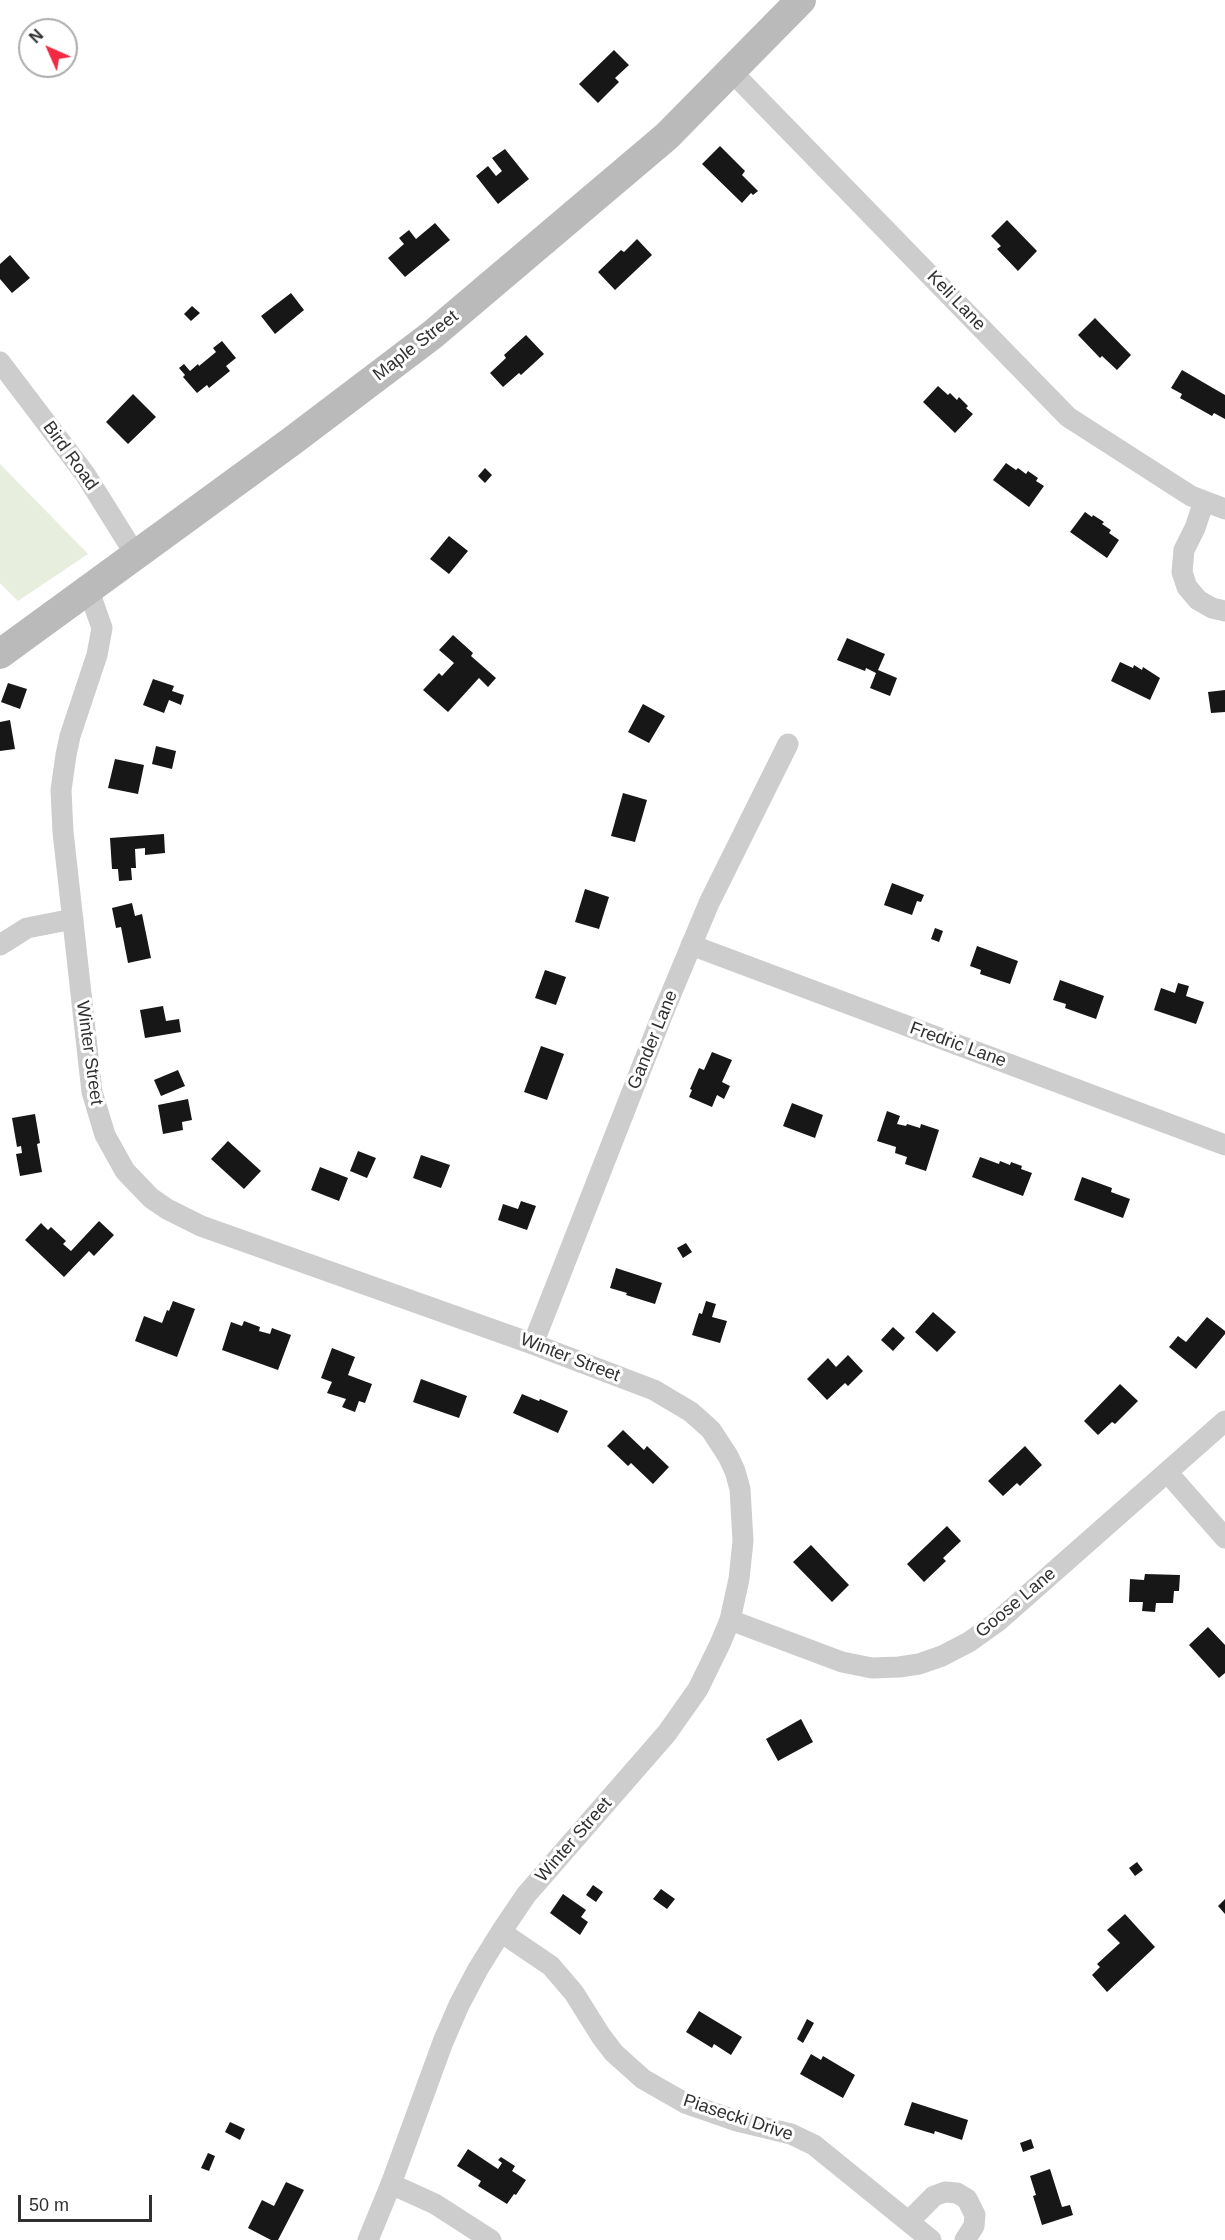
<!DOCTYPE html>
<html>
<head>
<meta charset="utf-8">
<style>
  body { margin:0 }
  #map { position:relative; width:1225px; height:2240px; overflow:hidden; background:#fff; font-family:Helvetica,sans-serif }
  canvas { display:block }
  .north { position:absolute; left:18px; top:18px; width:60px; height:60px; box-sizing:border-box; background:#fff; border:2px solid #acacac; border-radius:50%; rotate:315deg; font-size:16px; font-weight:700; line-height:24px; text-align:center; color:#303030 }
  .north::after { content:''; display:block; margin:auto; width:21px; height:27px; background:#f12943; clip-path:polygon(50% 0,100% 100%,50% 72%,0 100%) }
  .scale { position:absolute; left:18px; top:2195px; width:134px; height:27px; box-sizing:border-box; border:3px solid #303030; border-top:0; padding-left:8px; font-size:18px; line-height:21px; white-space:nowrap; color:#303030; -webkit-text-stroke:4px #fff; paint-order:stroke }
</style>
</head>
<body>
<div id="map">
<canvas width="1225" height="2240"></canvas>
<div class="north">N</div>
<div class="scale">50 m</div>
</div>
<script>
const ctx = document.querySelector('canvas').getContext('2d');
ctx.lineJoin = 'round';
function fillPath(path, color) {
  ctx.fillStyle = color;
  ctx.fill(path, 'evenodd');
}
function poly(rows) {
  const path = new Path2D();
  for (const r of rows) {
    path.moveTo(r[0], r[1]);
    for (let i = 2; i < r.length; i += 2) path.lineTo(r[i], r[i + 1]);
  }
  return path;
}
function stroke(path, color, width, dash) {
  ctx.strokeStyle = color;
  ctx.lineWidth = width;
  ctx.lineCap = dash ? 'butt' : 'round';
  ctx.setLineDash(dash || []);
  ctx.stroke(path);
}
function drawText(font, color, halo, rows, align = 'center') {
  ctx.font = font + ' Helvetica,sans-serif';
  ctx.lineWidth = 6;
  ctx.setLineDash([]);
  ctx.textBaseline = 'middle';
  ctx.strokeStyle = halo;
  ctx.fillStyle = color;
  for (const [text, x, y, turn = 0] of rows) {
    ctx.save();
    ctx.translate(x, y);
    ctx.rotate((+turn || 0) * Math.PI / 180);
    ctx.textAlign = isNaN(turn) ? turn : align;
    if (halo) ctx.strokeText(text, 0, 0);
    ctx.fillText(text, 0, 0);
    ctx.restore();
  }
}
fillPath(poly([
  [0,464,88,554,18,601,0,583]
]), '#e7eede');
fillPath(poly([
  [614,50,629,65,615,78,619,82,598,103,579,84],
  [720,146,745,171,742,175,758,191,753,195,751,193,742,203,702,164],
  [505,149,529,179,498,204,476,176,488,166,496,176,502,171,492,158],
  [1007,220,1037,251,1018,271,997,249,1001,246,991,236],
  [435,223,450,240,405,277,388,258,404,244,399,238,409,230,416,239],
  [637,239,652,255,615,290,598,272,621,250,624,252],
  [10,255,30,278,12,293,0,279,0,264],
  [291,293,304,310,275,334,261,316],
  [192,306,200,313,191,321,184,314],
  [1095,318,1131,355,1117,370,1102,356,1100,358,1078,335],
  [526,335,544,354,521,375,519,373,503,387,490,373,506,358,504,355],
  [222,341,236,358,226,366,230,371,209,388,207,385,197,393,183,377,185,375,179,368,184,364,190,371,198,364,199,366,216,352,213,348],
  [1182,370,1225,395,1225,419,1214,413,1212,416,1180,398,1182,394,1171,388],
  [938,386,948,395,950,393,957,400,959,397,968,406,966,408,973,414,955,433,923,402],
  [133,394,156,417,128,444,106,422],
  [1006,463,1016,470,1018,468,1026,474,1028,471,1038,478,1036,481,1044,486,1029,507,993,480],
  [485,468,492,475,485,483,478,476],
  [1085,512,1092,517,1093,515,1104,522,1102,524,1111,530,1109,533,1119,540,1107,558,1070,532],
  [449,536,468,551,449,574,430,559],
  [453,635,473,653,471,656,496,678,488,687,479,678,448,712,423,690,439,673,442,676,454,663,439,650],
  [847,638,885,654,878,670,897,678,890,696,870,688,876,673,866,668,865,671,837,660],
  [1120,662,1133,668,1134,665,1142,670,1143,667,1160,678,1150,700,1111,681],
  [153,679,174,686,172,691,184,695,181,705,169,700,164,713,143,705],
  [8,683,27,689,20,709,1,702],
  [1225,690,1225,712,1211,713,1208,692],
  [643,704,665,716,649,743,628,732],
  [10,720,15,749,0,751,0,722],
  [156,746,176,751,172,769,152,764],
  [115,759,144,765,138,794,108,788],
  [623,793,647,800,635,842,611,836],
  [164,834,165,853,145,855,145,848,135,849,136,868,131,868,132,880,119,881,118,869,112,869,110,838],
  [892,883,924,895,921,902,917,901,912,915,884,905],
  [585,889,609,897,599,929,575,922],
  [132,903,135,916,142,914,151,958,128,963,121,927,116,928,112,908],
  [935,928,943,931,939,942,931,939],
  [977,946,1018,961,1010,984,980,974,981,970,970,966],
  [545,970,566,977,556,1005,535,998],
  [1060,980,1104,996,1096,1019,1065,1008,1066,1004,1053,1000],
  [1178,983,1189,986,1186,996,1204,1002,1196,1024,1154,1010,1161,988,1175,993],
  [163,1006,166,1021,179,1019,181,1032,145,1038,140,1010],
  [541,1046,564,1054,547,1100,524,1092],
  [712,1052,732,1060,722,1082,730,1086,724,1099,717,1095,712,1107,689,1097,692,1090,690,1089,699,1068,704,1070],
  [178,1070,185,1086,161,1096,154,1080],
  [188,1099,192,1120,182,1122,183,1130,163,1134,158,1105],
  [792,1103,823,1115,815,1138,783,1126],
  [887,1111,900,1116,897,1124,906,1126,907,1124,920,1128,921,1124,939,1130,926,1171,905,1164,907,1157,895,1153,896,1147,877,1141],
  [35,1114,40,1143,37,1144,42,1172,20,1176,16,1154,22,1153,21,1146,17,1147,12,1118],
  [228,1141,261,1171,244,1189,211,1159],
  [358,1151,376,1158,367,1178,350,1171],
  [421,1155,450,1165,441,1188,413,1178],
  [980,1157,999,1164,1000,1161,1010,1165,1011,1162,1022,1166,1021,1169,1032,1173,1023,1196,972,1177],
  [320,1167,348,1178,339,1201,311,1190],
  [1082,1177,1112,1188,1111,1192,1130,1199,1123,1218,1074,1200],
  [521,1201,536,1206,527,1230,498,1220,503,1204,518,1209],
  [99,1221,114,1235,94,1256,89,1251,64,1277,25,1240,41,1223,48,1230,51,1227,66,1241,63,1244,71,1251],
  [686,1243,692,1252,683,1258,677,1248],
  [616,1268,662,1283,655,1304,626,1295,627,1293,610,1288],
  [173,1301,195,1309,177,1357,135,1341,144,1316,162,1323,167,1310,169,1311],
  [706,1301,716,1304,712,1317,727,1321,720,1343,692,1335,699,1313,702,1314],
  [933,1312,956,1332,937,1352,915,1332],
  [1207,1317,1225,1331,1225,1334,1196,1369,1169,1347,1178,1336,1186,1342],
  [244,1321,260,1327,259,1331,270,1334,272,1328,291,1335,278,1370,222,1350,231,1322,242,1326],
  [893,1327,905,1338,893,1351,881,1340],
  [332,1348,355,1357,348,1375,372,1384,365,1403,359,1401,355,1412,342,1407,346,1399,327,1393,332,1382,321,1378],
  [848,1355,863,1371,848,1386,845,1383,827,1400,807,1379,828,1358,836,1367],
  [421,1379,467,1396,459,1418,413,1402],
  [1120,1384,1138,1401,1115,1424,1112,1422,1098,1435,1084,1421],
  [522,1394,539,1401,540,1399,568,1411,558,1433,513,1413],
  [623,1430,644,1450,647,1446,669,1467,653,1484,631,1463,628,1466,607,1446],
  [1025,1446,1042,1465,1020,1486,1017,1483,1003,1496,988,1481],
  [947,1526,961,1541,943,1558,946,1561,924,1582,907,1564],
  [811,1545,849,1585,832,1602,793,1562],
  [1145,1574,1180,1575,1179,1591,1174,1591,1173,1603,1156,1603,1155,1612,1142,1611,1143,1602,1129,1602,1130,1579,1144,1580],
  [1208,1627,1225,1645,1225,1673,1219,1678,1189,1645],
  [801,1719,813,1742,778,1761,766,1739],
  [1137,1862,1143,1870,1135,1876,1129,1868],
  [593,1885,603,1892,596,1902,586,1895],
  [661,1889,675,1899,667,1909,653,1899],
  [563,1894,586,1910,581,1917,588,1922,580,1935,550,1913],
  [1225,1899,1225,1914,1218,1906],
  [1125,1914,1155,1947,1107,1992,1092,1975,1100,1967,1097,1964,1120,1943,1107,1930],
  [699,2011,742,2037,731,2055,714,2044,712,2048,686,2032],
  [807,2019,814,2023,803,2043,797,2039],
  [811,2054,821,2060,823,2056,855,2075,843,2098,800,2074],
  [912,2102,968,2120,962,2140,935,2131,934,2134,904,2125],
  [230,2122,245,2129,240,2140,225,2132],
  [1031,2139,1034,2148,1023,2152,1020,2143],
  [468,2149,498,2169,502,2163,498,2160,501,2157,515,2166,512,2171,526,2180,516,2195,514,2194,507,2204,478,2186,481,2181,457,2166],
  [208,2153,215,2156,209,2171,201,2168],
  [1050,2169,1062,2207,1070,2205,1073,2215,1042,2225,1033,2196,1036,2195,1030,2176],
  [286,2182,304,2190,278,2240,271,2240,248,2228,262,2200,274,2206]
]), '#171717');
stroke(poly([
  [731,71,1068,417,1191,496,1225,509],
  [0,362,85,474,135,554],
  [1204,501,1195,528,1184,550,1182,572,1187,587,1198,600,1212,608,1225,611],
  [89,591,102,628,97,655,70,736,66,755,61,790,63,832,92,1092,105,1135,125,1171,151,1198,167,1209,201,1226,533,1344,654,1390,691,1412,711,1430,728,1456,735,1471,740,1489,743,1541,739,1579,730,1620,720,1644,698,1689,667,1733,526,1895,501,1932,478,1969,459,2005,443,2042,391,2184,368,2240],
  [0,945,27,928,73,919],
  [691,945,1225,1145],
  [533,1344,663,1013,709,903,788,744],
  [1167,1472,1225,1538],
  [730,1620,842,1662,872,1668,899,1667,919,1664,942,1656,969,1642,997,1622,1225,1421],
  [501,1932,551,1966,574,1993,601,2036,614,2053,643,2079,685,2103,737,2121,791,2134,814,2145,931,2240],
  [391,2184,435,2204,491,2240],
  [909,2221,934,2196,945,2192,957,2193,967,2199,975,2215,974,2226,965,2240]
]), '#cdcdcd', 21);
stroke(poly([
  [0,654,292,441,432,335,667,136,801,0]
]), '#bababa', 30);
drawText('18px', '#303030', '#fff', [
  ["Keli Lane",956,301,46],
  ["Maple Street",416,346,-38],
  ["Bird Road",70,456,54],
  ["Gander Lane",653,1040,-68],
  ["Fredric Lane",958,1045,20],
  ["Winter Street",89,1053,82],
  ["Winter Street",570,1358,21],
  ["Goose Lane",1016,1603,-40],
  ["Winter Street",574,1840,-49],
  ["Piasecki Drive",738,2118,18]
]);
</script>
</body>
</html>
